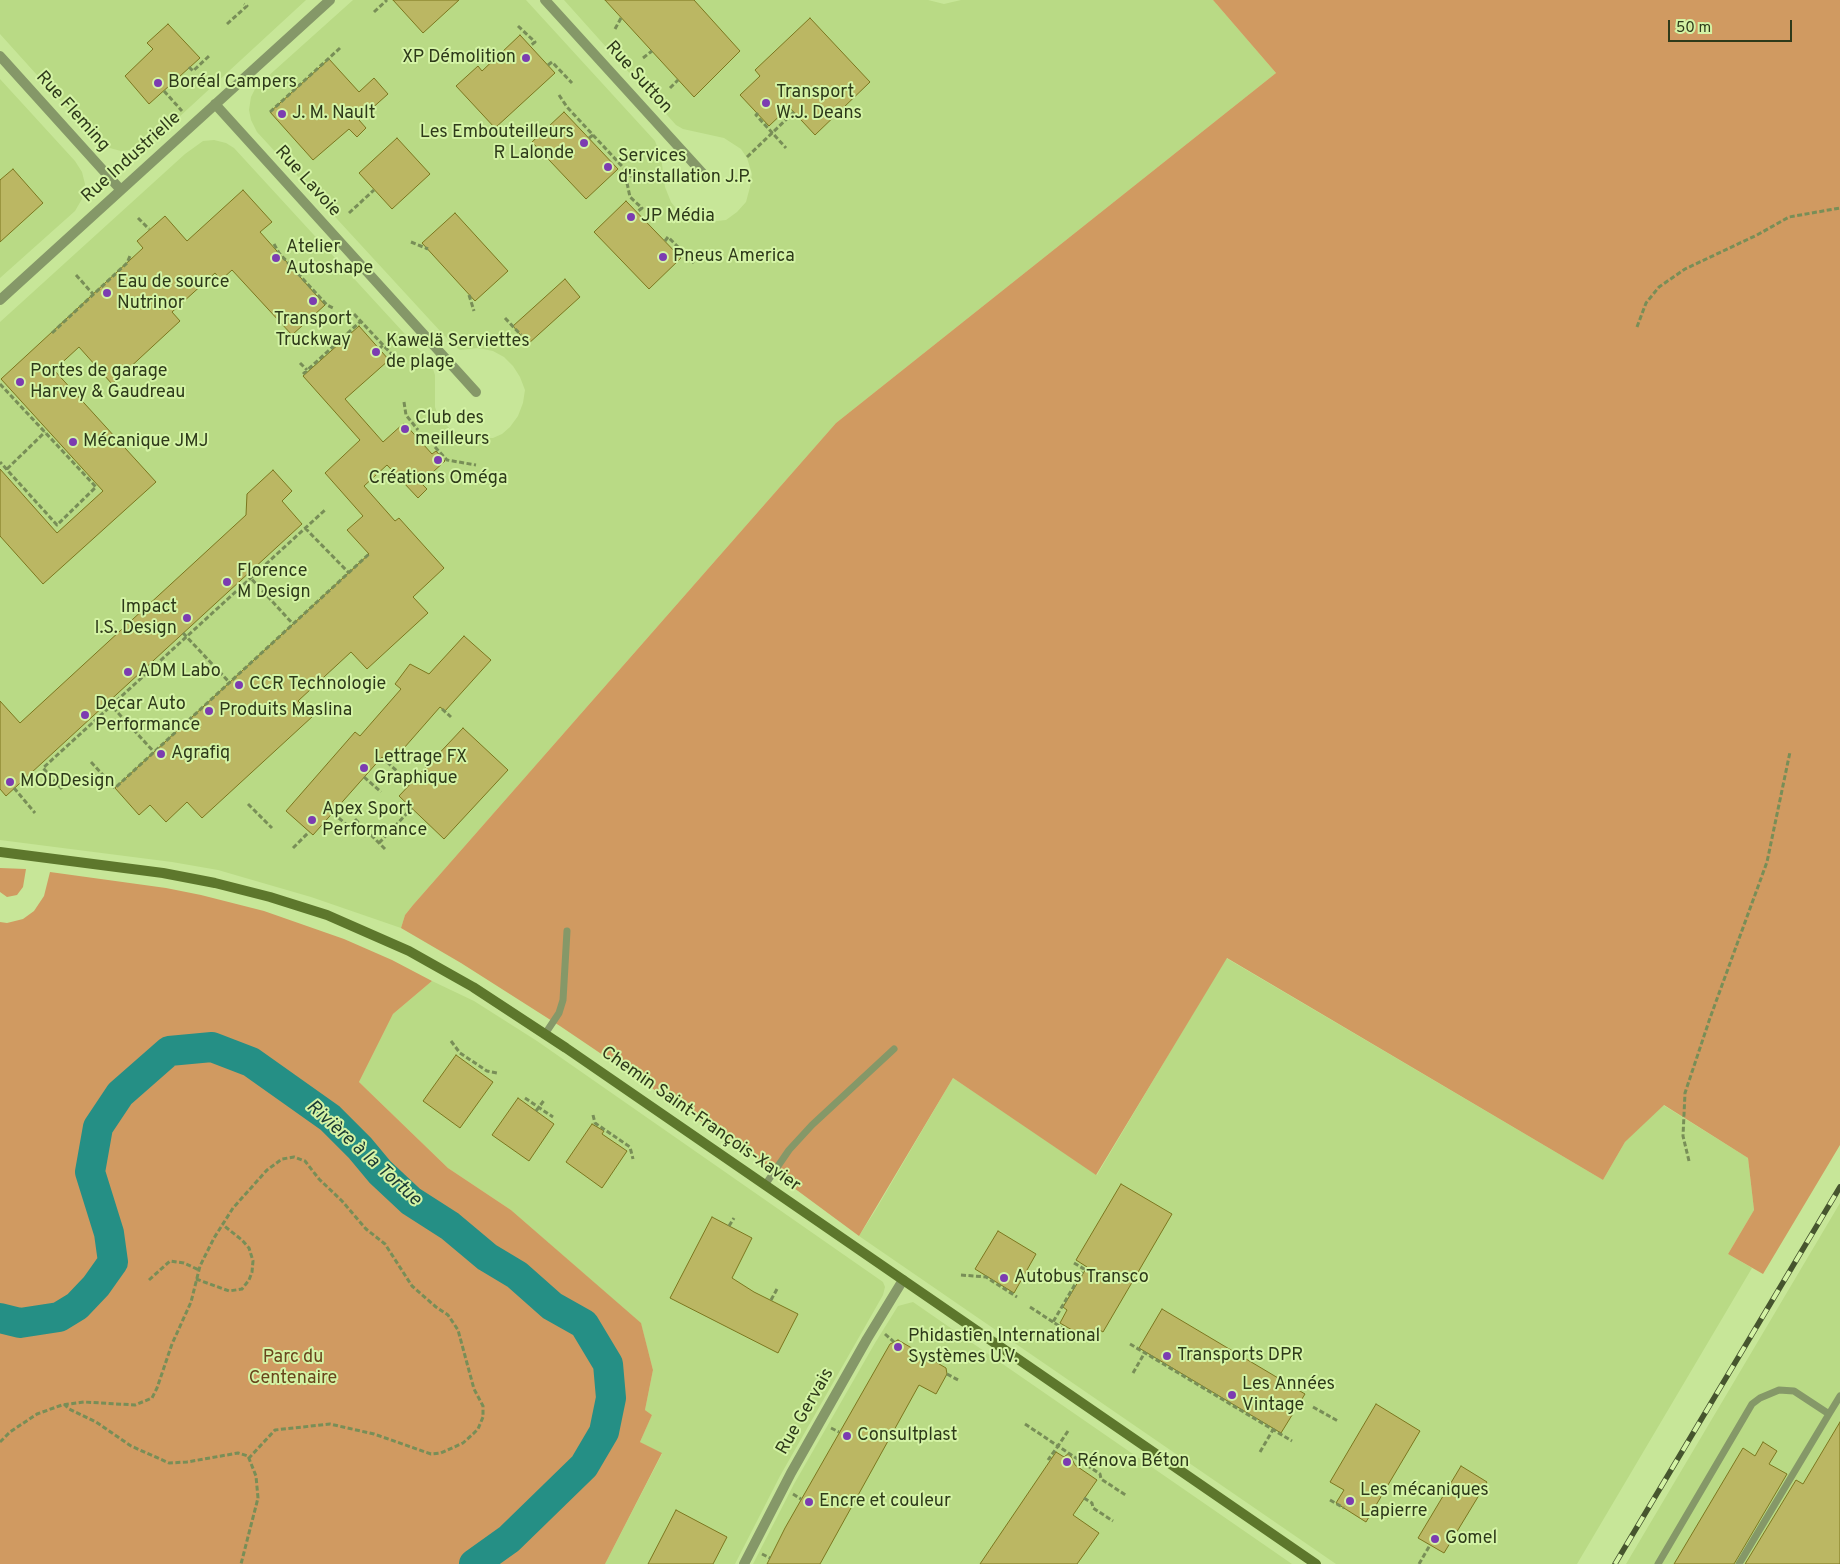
<!DOCTYPE html>
<html>
<head>
<meta charset="utf-8">
<style>
  body { margin:0 }
  #map { position:relative; width:1840px; height:1564px; overflow:hidden; background:#c7e698; font-family:Overpass,sans-serif }
  canvas { display:block }
  .scale { position:absolute; left:1668px; top:20px; width:124px; height:22px; box-sizing:border-box; border:2px solid #2e3a1a; border-top:0; padding-left:6px; font-size:15px; line-height:18px; white-space:nowrap; color:#2e3a1a; -webkit-text-stroke:4px #d4f3a5; paint-order:stroke }
</style>
</head>
<body>
<div id="map">
<canvas width="1840" height="1564"></canvas>
<div class="scale">50 m</div>
</div>
<script>
const ctx = document.querySelector('canvas').getContext('2d');
ctx.lineJoin = 'round';
function fillPath(path, color) {
  ctx.fillStyle = color;
  ctx.fill(path, 'evenodd');
}
function poly(rows) {
  const path = new Path2D();
  for (const r of rows) {
    path.moveTo(r[0], r[1]);
    for (let i = 2; i < r.length; i += 2) path.lineTo(r[i], r[i + 1]);
  }
  return path;
}
function stroke(path, color, width, dash) {
  ctx.strokeStyle = color;
  ctx.lineWidth = width;
  ctx.lineCap = dash ? 'butt' : 'round';
  ctx.setLineDash(dash || []);
  ctx.stroke(path);
}
function drawText(font, color, halo, rows, align = 'center') {
  ctx.font = font + ' Overpass,sans-serif';
  ctx.lineWidth = 4;
  ctx.setLineDash([]);
  ctx.textBaseline = 'middle';
  ctx.strokeStyle = halo;
  ctx.fillStyle = color;
  for (const [text, x, y, turn = 0] of rows) {
    ctx.save();
    ctx.translate(x, y);
    ctx.rotate((+turn || 0) * Math.PI / 180);
    ctx.textAlign = isNaN(turn) ? turn : align;
    if (halo) ctx.strokeText(text, 0, 0);
    ctx.fillText(text, 0, 0);
    ctx.restore();
  }
}
fillPath(poly([
  [0,0,306,0,152,142,137,149,121,151,106,147,92,136,0,34],
  [353,0,526,0,655,141,661,157,665,187,671,202,678,211,686,218,699,223,726,220,737,212,746,202,750,187,752,174,747,158,741,149,724,138,683,129,676,125,564,0,928,0,944,4,961,0,1213,0,1276,73,836,423,413,905,405,915,401,928,311,897,218,870,172,862,0,840,0,322,185,154,203,141,214,140,226,143,234,148,426,357,432,366,435,375,435,407,438,416,451,430,460,435,470,438,493,438,502,434,510,427,518,416,523,403,525,390,520,377,513,366,504,357,493,351,478,348,460,350,452,344,257,132,251,120,249,110,251,97,256,87],
  [0,79,75,161,82,172,85,184,82,199,75,211,0,278],
  [1226,958,1603,1180,1625,1142,1663,1105,1748,1158,1754,1210,1728,1254,1752,1268,1577,1564,1336,1564,859,1236,875,1211,953,1078,1097,1175],
  [432,981,474,1001,537,1041,883,1282,885,1287,883,1295,780,1476,735,1564,605,1564,662,1454,640,1442,652,1415,645,1410,653,1370,641,1324,511,1210,448,1168,359,1082,393,1014],
  [1840,1203,1840,1564,1626,1564],
  [913,1302,1292,1564,753,1564,794,1484,875,1343,898,1306]
]), '#b9da85');
fillPath(poly([
  [1213,0,1840,0,1840,1145,1763,1274,1728,1254,1754,1210,1748,1158,1664,1105,1625,1142,1603,1180,1227,958,1096,1175,953,1078,859,1236,733,1143,560,1026,461,963,401,928,405,915,413,905,836,423,1276,73],
  [0,868,26,869,23,887,17,895,7,897,0,892],
  [50,872,166,888,201,895,264,911,344,939,392,960,432,981,393,1014,359,1082,448,1168,511,1210,641,1323,653,1370,645,1410,652,1415,640,1442,662,1453,605,1564,0,1564,0,922,7,923,23,919,34,911,44,896]
]), '#d09a61');
stroke(poly([
  [0,1318,20,1323,59,1317,77,1306,96,1286,113,1262,109,1233,90,1172,98,1127,120,1094,169,1051,212,1047,251,1062,330,1118,360,1148,380,1172,411,1201,450,1226,487,1257,517,1275,552,1306,584,1324,608,1364,611,1398,604,1432,584,1466,509,1539,474,1564]
]), '#258f85', 30);
const building = poly([
  [393,0,459,0,423,33,393,0],
  [605,0,694,0,740,51,694,97,605,0],
  [810,18,870,82,815,135,789,107,769,126,740,95,760,76,755,70,810,18],
  [168,24,200,58,149,104,125,76,153,49,147,43,168,24],
  [520,35,555,73,495,128,456,86,478,66,482,71,520,35],
  [329,59,359,92,374,78,388,94,359,120,366,128,357,137,349,129,313,160,270,112,329,59],
  [564,112,618,169,586,199,532,142,564,112],
  [397,138,430,174,392,209,359,173,397,138],
  [13,169,43,203,0,242,0,180,13,169],
  [243,190,272,222,260,232,325,305,292,335,232,270,221,280,215,273,172,312,180,321,112,384,79,347,54,370,156,482,43,584,0,536,0,469,57,533,103,491,1,379,143,248,137,241,165,216,187,241,243,190],
  [626,201,681,258,649,289,594,232,626,201],
  [455,213,508,271,475,301,422,243,455,213],
  [565,279,580,297,528,344,513,326,565,279],
  [359,326,389,360,345,399,383,442,404,423,432,454,436,451,445,461,421,483,427,489,418,498,387,465,364,486,395,521,399,518,444,568,413,597,428,613,367,669,351,652,298,701,313,716,202,818,187,802,166,822,150,805,139,815,115,788,369,554,347,530,363,516,325,473,360,440,303,376,359,326],
  [273,470,292,491,282,501,302,524,6,796,0,789,0,701,20,723,246,515,247,494,273,470],
  [464,636,491,660,445,711,440,707,390,764,382,757,313,835,286,811,355,732,360,736,401,689,395,684,410,664,429,674,464,636],
  [463,728,508,770,444,839,399,796,463,728],
  [456,1055,493,1082,460,1128,423,1101,456,1055],
  [518,1098,554,1124,529,1161,492,1135,518,1098],
  [592,1124,604,1131,602,1134,627,1151,602,1188,566,1162,592,1124],
  [1121,1184,1172,1214,1103,1332,1098,1329,1091,1341,1060,1323,1067,1310,1063,1307,1087,1267,1076,1260,1121,1184],
  [712,1217,752,1238,732,1278,754,1292,798,1314,778,1353,670,1298,712,1217],
  [998,1231,1036,1254,1014,1293,975,1269,998,1231],
  [1162,1309,1305,1394,1281,1433,1139,1348,1162,1309],
  [898,1340,946,1368,947,1374,936,1394,919,1385,820,1564,767,1564,785,1528,886,1351,890,1344,898,1340],
  [1376,1404,1420,1431,1366,1522,1336,1503,1344,1490,1330,1482,1376,1404],
  [1840,1422,1840,1564,1745,1564,1796,1480,1803,1484,1840,1422],
  [1763,1442,1777,1451,1769,1464,1787,1474,1734,1564,1674,1564,1743,1448,1755,1456,1763,1442],
  [1056,1452,1064,1457,1069,1453,1075,1465,1097,1480,1073,1515,1099,1533,1077,1564,980,1564,1056,1452],
  [1461,1466,1487,1482,1444,1553,1418,1538,1461,1466],
  [676,1510,727,1537,713,1564,648,1564,676,1510]
]);
fillPath(building, '#bbb763');
stroke(building, '#7c771f', 1);
stroke(poly([
  [374,12,387,0],
  [227,24,247,6,244,4],
  [518,26,535,42,530,46],
  [615,29,621,18],
  [643,58,652,51],
  [548,65,552,62,572,83],
  [189,67,193,71,209,56],
  [670,88,678,80],
  [164,91,182,111],
  [559,95,567,107,632,177],
  [270,112,340,48],
  [758,113,756,115,786,148],
  [589,138,593,135],
  [747,157,794,112],
  [627,183,630,197,642,208,637,212],
  [349,213,374,190],
  [138,218,149,229],
  [665,241,668,237,694,263],
  [411,242,428,249],
  [274,244,279,253,327,305,333,308],
  [76,275,93,294],
  [469,295,474,311],
  [354,314,398,361],
  [505,318,521,335],
  [1637,327,1646,303,1659,287,1685,269,1757,235,1789,217,1840,208],
  [52,333,127,263,130,256],
  [379,349,383,345],
  [300,363,307,370],
  [303,374,361,321],
  [0,384,96,487,57,525,0,462],
  [404,402,406,415,418,430],
  [435,447,447,460,476,465],
  [7,469,45,432],
  [305,528,349,573],
  [247,574,293,624],
  [183,633,230,683],
  [108,702,154,752],
  [442,709,451,717],
  [91,762,115,788,369,554],
  [387,762,399,773],
  [364,777,381,792],
  [14,788,35,813],
  [62,789,43,768,325,510],
  [248,804,272,828],
  [333,813,348,826],
  [355,819,385,849],
  [379,843,412,808],
  [293,848,309,832],
  [451,1041,460,1053,487,1071,497,1073],
  [525,1098,553,1117],
  [536,1111,545,1099],
  [593,1115,595,1123,630,1147,633,1159],
  [1689,1161,1683,1136,1685,1093,1710,1018,1767,862,1790,752],
  [729,1226,734,1218],
  [1074,1263,1084,1269,1053,1322,1074,1335,1075,1332],
  [961,1275,986,1277,1017,1297],
  [196,1279,229,1291,242,1289,249,1280,252,1272,253,1261,249,1248,242,1240,223,1225],
  [149,1280,170,1261,184,1263,199,1270],
  [771,1300,777,1289],
  [1030,1307,1053,1322],
  [885,1334,894,1342],
  [1074,1335,1084,1341],
  [1130,1344,1292,1441],
  [1133,1373,1145,1352],
  [947,1374,960,1381],
  [64,1404,69,1409,96,1422,131,1446,169,1463,187,1462,238,1453,248,1456,256,1476,258,1498,241,1564],
  [1313,1407,1338,1421],
  [1025,1424,1058,1446,1048,1460],
  [831,1428,839,1432],
  [1068,1431,1058,1446,1100,1474,1101,1479,1127,1496],
  [0,1442,10,1432,37,1414,62,1405,84,1402,135,1405,152,1398,157,1388,172,1344,191,1302,200,1266,214,1238,233,1208,267,1170,282,1159,294,1157,305,1161,319,1179,342,1201,366,1229,385,1244,412,1286,436,1307,448,1315,458,1330,474,1389,483,1406,483,1417,478,1429,473,1434,463,1443,441,1453,431,1454,374,1434,330,1424,275,1430,249,1458],
  [1260,1452,1274,1428],
  [793,1494,801,1499],
  [1084,1498,1092,1503,1093,1508,1113,1521],
  [1330,1500,1344,1508],
  [762,1554,770,1558],
  [1419,1564,1430,1545]
]), '#788e57', 3, [5, 2.5]);
stroke(poly([
  [545,1034,559,1013,563,1000,567,931],
  [765,1185,789,1150,812,1125,894,1049],
  [1829,1414,1840,1396],
  [1658,1564,1752,1404,1760,1398,1779,1390,1794,1391,1829,1414,1739,1564]
]), '#859868', 7);
stroke(poly([
  [545,0,706,177],
  [0,56,120,189],
  [215,104,476,392],
  [0,300,330,0],
  [744,1564,791,1473,867,1339,903,1280]
]), '#859868', 10);
stroke(poly([
  [0,852,163,873,215,883,270,897,327,915,409,951,473,987,566,1048,1316,1564]
]), '#5d772c', 10);
const rail = poly([
  [1615,1564,1840,1187]
]);
stroke(rail, '#46552e', 5.5);
stroke(rail, '#d4f3a5', 4, [11]);
for (const [x, y, r, color] of [
  [526,58,5,"#7c3cb1"],
  [158,83,5,"#7c3cb1"],
  [766,103,5,"#7c3cb1"],
  [282,114,5,"#7c3cb1"],
  [584,143,5,"#7c3cb1"],
  [608,167,5,"#7c3cb1"],
  [631,217,5,"#7c3cb1"],
  [663,257,5,"#7c3cb1"],
  [276,258,5,"#7c3cb1"],
  [107,293,5,"#7c3cb1"],
  [313,301,5,"#7c3cb1"],
  [376,352,5,"#7c3cb1"],
  [20,382,5,"#7c3cb1"],
  [405,429,5,"#7c3cb1"],
  [73,442,5,"#7c3cb1"],
  [438,460,5,"#7c3cb1"],
  [227,582,5,"#7c3cb1"],
  [187,618,5,"#7c3cb1"],
  [128,672,5,"#7c3cb1"],
  [239,685,5,"#7c3cb1"],
  [209,711,5,"#7c3cb1"],
  [85,715,5,"#7c3cb1"],
  [161,754,5,"#7c3cb1"],
  [364,768,5,"#7c3cb1"],
  [10,782,5,"#7c3cb1"],
  [312,820,5,"#7c3cb1"],
  [1004,1278,5,"#7c3cb1"],
  [898,1347,5,"#7c3cb1"],
  [1167,1356,5,"#7c3cb1"],
  [1232,1395,5,"#7c3cb1"],
  [847,1436,5,"#7c3cb1"],
  [1067,1462,5,"#7c3cb1"],
  [1350,1501,5,"#7c3cb1"],
  [809,1502,5,"#7c3cb1"],
  [1435,1539,5,"#7c3cb1"]
]) {
  const dot = new Path2D();
  dot.arc(x, y, r, 0, 2 * Math.PI);
  ctx.fillStyle = color;
  ctx.fill(dot);
  stroke(dot, '#d4f3a5', 2);
}
drawText('18px', '#2e3a1a', '#d4f3a5', [
  ["XP Démolition",516,58,"right"],
  ["Boréal Campers",168,83],
  ["Transport",776,93],
  ["W.J. Deans",776,114],
  ["J. M. Nault",292,114],
  ["Les Embouteilleurs",574,133,"right"],
  ["R Lalonde",574,154,"right"],
  ["Services",618,157],
  ["d'installation J.P.",618,178],
  ["JP Média",641,217],
  ["Atelier",286,248],
  ["Autoshape",286,269],
  ["Pneus America",673,257],
  ["Eau de source",117,283],
  ["Nutrinor",117,304],
  ["Transport",313,320,"center"],
  ["Truckway",313,341,"center"],
  ["Kawelä Serviettes",386,342],
  ["de plage",386,363],
  ["Portes de garage",30,372],
  ["Harvey & Gaudreau",30,393],
  ["Club des",415,419],
  ["meilleurs",415,440],
  ["Mécanique JMJ",83,442],
  ["Créations Oméga",438,479,"center"],
  ["Florence",237,572],
  ["M Design",237,593],
  ["Impact",177,608,"right"],
  ["I.S. Design",177,629,"right"],
  ["ADM Labo",138,672],
  ["CCR Technologie",249,685],
  ["Decar Auto",95,705],
  ["Performance",95,726],
  ["Produits Maslina",219,711],
  ["Agrafiq",171,754],
  ["Lettrage FX",374,758],
  ["Graphique",374,779],
  ["MODDesign",20,782],
  ["Apex Sport",322,810],
  ["Performance",322,831],
  ["Autobus Transco",1014,1278],
  ["Phidastien International",908,1337],
  ["Systèmes U.V.",908,1358],
  ["Transports DPR",1177,1356],
  ["Les Années",1242,1385],
  ["Vintage",1242,1406],
  ["Consultplast",857,1436],
  ["Rénova Béton",1077,1462],
  ["Les mécaniques",1360,1491],
  ["Lapierre",1360,1512],
  ["Encre et couleur",819,1502],
  ["Gomel",1445,1539]
], 'left');
drawText('18px', '#2e3a1a', '#d4f3a5', [
  ["Rue Sutton",638,78,48],
  ["Rue Fleming",72,112,48],
  ["Rue Industrielle",132,158,-42],
  ["Rue Lavoie",307,182,48],
  ["Chemin Saint-François-Xavier",700,1120,35],
  ["Rue Gervais",806,1412,-60]
]);
drawText('18px', '#69451c', '#d4f3a5', [
  ["Parc du",293,1358],
  ["Centenaire",293,1379]
]);
drawText('italic 19px', '#193834', '#d4f3a5', [
  ["Rivière à la Tortue",363,1154,42]
]);
</script>
</body>
</html>
